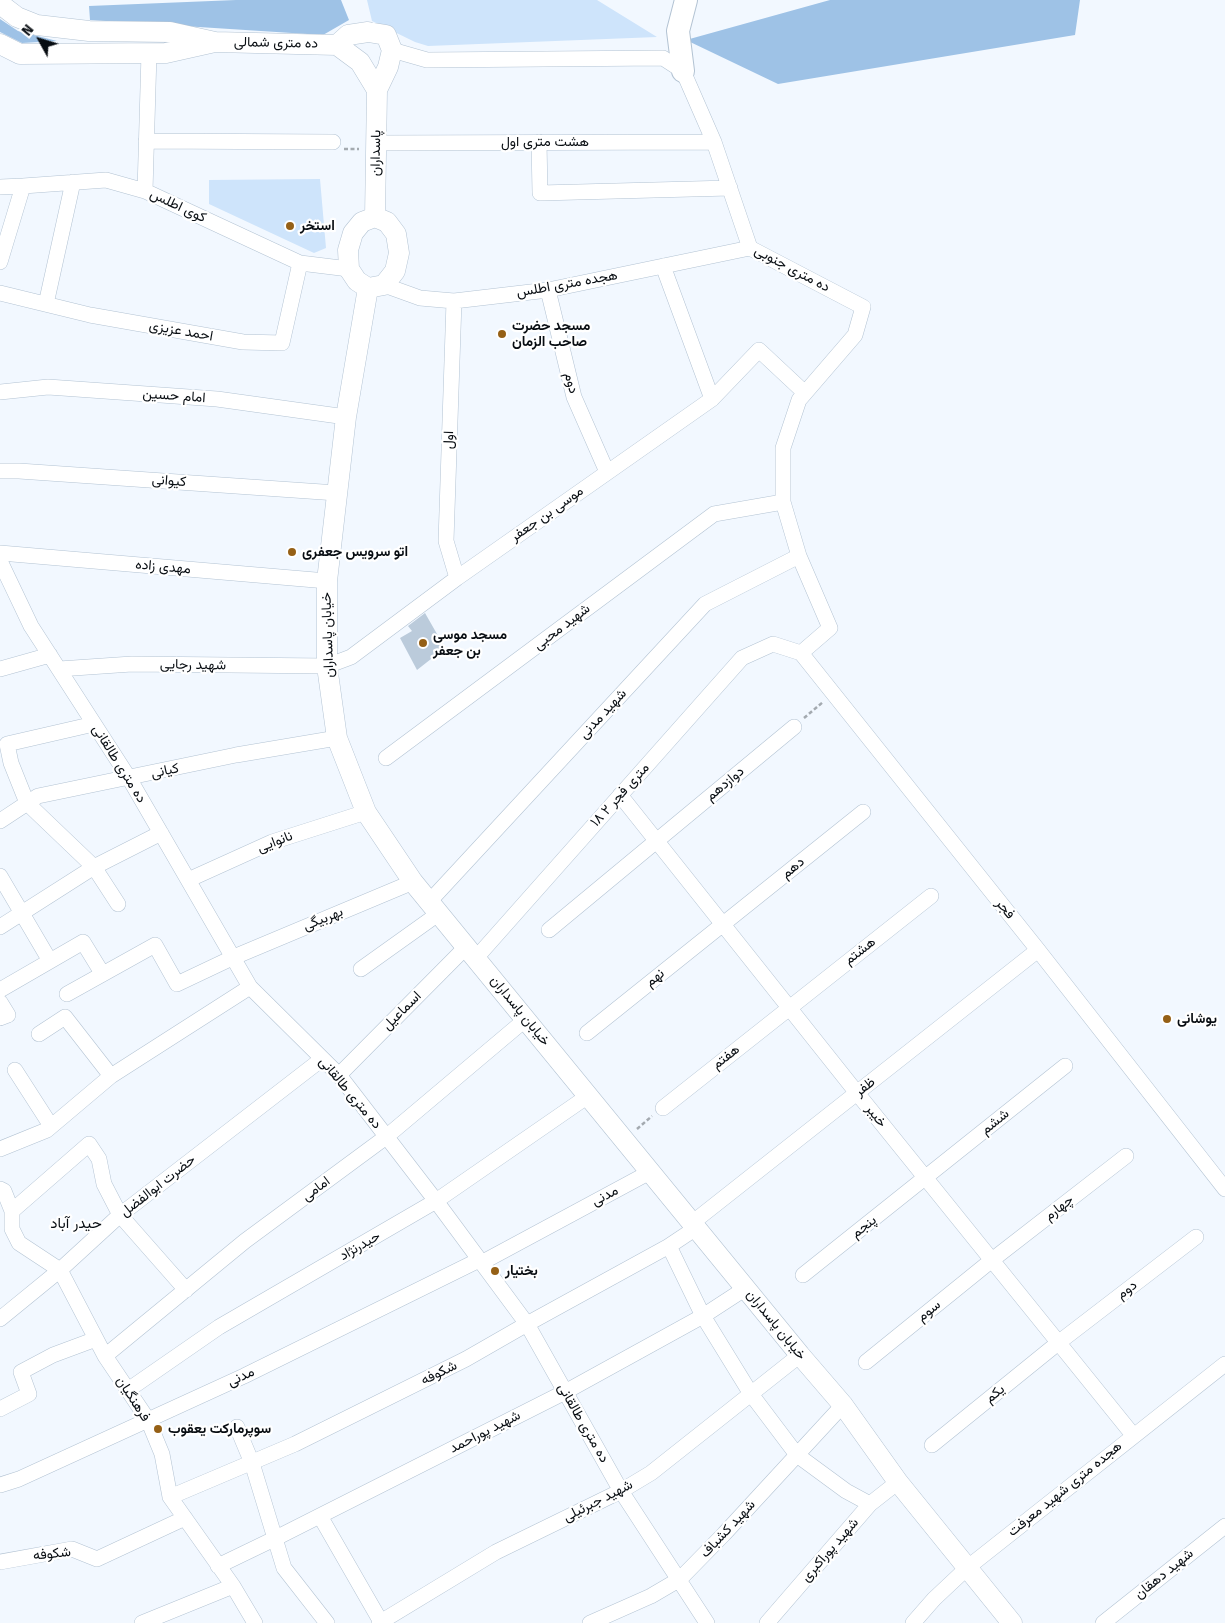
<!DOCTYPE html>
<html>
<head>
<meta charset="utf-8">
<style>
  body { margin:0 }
  #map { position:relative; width:1225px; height:1623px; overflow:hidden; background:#f2f8ff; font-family:"Fira Sans",sans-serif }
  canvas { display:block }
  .north { position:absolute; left:15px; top:15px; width:50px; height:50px; -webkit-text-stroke:4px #fff; paint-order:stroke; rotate:309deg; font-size:14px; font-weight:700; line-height:20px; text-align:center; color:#080d12 }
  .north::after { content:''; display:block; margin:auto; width:18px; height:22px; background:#080d12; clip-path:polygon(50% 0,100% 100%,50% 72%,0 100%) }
</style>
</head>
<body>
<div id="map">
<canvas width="1225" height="1623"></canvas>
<div class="north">N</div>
</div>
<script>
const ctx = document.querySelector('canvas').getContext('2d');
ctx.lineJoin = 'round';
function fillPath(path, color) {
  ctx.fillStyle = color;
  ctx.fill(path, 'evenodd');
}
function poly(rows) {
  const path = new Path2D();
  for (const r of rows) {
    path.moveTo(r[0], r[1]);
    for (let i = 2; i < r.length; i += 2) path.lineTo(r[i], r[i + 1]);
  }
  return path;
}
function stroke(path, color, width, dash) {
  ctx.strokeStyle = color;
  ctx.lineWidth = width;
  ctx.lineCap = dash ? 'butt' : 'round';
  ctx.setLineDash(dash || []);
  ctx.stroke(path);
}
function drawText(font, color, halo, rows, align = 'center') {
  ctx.font = font + ' "Fira Sans",Vazirmatn,sans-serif';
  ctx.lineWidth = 4.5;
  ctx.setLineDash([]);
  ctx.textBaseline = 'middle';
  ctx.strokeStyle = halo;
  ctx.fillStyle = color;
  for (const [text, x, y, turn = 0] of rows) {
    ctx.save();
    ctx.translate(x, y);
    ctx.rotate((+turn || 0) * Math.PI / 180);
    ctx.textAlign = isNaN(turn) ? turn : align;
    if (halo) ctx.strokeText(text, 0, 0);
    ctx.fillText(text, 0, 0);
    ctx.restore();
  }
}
fillPath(poly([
  [367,0,597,0,657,37,428,46,415,42,372,21],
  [320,179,326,248,314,253,209,204,209,180]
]), '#cee4fb');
fillPath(poly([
  [236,0,341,0,349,20,323,35,90,20,89,6],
  [830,0,1080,0,1075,35,778,84,686,40],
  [0,19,18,31,57,41,22,43,0,32]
]), '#9ec2e6');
fillPath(poly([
  [425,613,445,648,417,670,400,638,412,631,408,626]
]), '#bbcbdb');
const minor = poly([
  [392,50,427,60,663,58,683,71,714,142,750,248,863,307,855,335,799,400,783,448,783,502,799,556,830,628,801,653],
  [146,141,333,142],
  [539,142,540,193,730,188],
  [376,143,714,142],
  [0,187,23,186,106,180,145,191,300,263,349,269],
  [145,191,149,53],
  [0,262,23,186],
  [663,266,712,399],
  [384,285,420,298,454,301,548,290,750,248],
  [548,290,574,397,607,472],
  [0,293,90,315,243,342,282,343,300,263],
  [454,301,446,541,457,578],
  [46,304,73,182],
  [0,392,48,387,217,399,346,417],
  [0,471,19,471,337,493],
  [0,553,327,581],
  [0,561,31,626,129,778,250,987,339,1075,436,1201,527,1324,621,1491,707,1623],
  [0,669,50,655],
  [59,669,132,664,327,666,351,657,457,578,712,399,759,350,805,393],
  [94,724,7,744,11,763,27,803,94,867,118,904],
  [386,758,714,514,783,502],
  [620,795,857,1093,1133,1435],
  [0,821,38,796,236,755,337,738],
  [0,876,50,961],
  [188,880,272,842,366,812],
  [429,902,705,604,799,556],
  [0,927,94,867,161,833],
  [549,930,794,727],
  [476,958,742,658,773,644,801,653,1038,950,1225,1189],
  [361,969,438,914],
  [0,990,83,942,102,973],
  [67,994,155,945,177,984,234,957,413,882],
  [0,1002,8,1015,0,1018],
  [587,1033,863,812],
  [39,1034,65,1017,111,1076],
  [15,1070,51,1126],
  [339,1075,466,947],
  [663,1108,931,896],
  [0,1149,47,1130,111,1076,250,987],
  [0,1189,4,1191,12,1211,12,1229,19,1243,60,1270,105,1356,148,1420,162,1454,170,1497,233,1586,255,1623],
  [12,1211,89,1144,99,1159,104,1184,120,1215,186,1290],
  [692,1223,1038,950],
  [669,1246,703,1316,751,1394,797,1455,846,1491,870,1504],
  [481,1263,650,1172],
  [803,1275,1065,1066],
  [0,1319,60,1270,120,1215,322,1059],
  [105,1356,245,1241,386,1137,526,1019],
  [866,1362,992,1260,1126,1156],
  [128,1390,219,1327,436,1201,588,1096],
  [0,1409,29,1394,21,1372,53,1355,96,1339],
  [237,1427,252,1463,284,1568,327,1623],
  [932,1445,1058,1343,1196,1237],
  [0,1485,19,1479,244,1376,479,1260],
  [170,1497,295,1444,466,1359,527,1324,669,1246,696,1228],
  [320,1516,381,1622],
  [0,1562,72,1549,97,1559,185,1518],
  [218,1566,276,1538,565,1392,703,1316,746,1288],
  [142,1623,233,1586],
  [379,1623,496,1552,621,1491,651,1473,800,1355],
  [590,1623,651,1596,680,1579,724,1534,843,1405],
  [767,1623,870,1504,898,1482],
  [913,1623,934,1599,967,1568,1225,1364],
  [1103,1623,1225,1526]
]);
const major = poly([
  [0,4,17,17,37,25,89,31,170,32,215,42,166,53,20,54,0,44],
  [368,32,386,35,392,50,388,67,377,90,360,62,337,45,348,35,368,32],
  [215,42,337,45],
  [375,217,387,222,396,234,399,253,395,271,384,285,368,288,357,281,349,269,348,250,353,233,362,222,375,217],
  [375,217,377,90],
  [368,288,346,417,327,581,327,666,337,738,366,812,413,882,800,1355,843,1405,898,1482,1012,1623]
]);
const highway = poly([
  [683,71,678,31,686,0]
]);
stroke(minor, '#b3c3d3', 16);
stroke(major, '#b3c3d3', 21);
stroke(highway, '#b3c3d3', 24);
stroke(poly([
  [344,149,359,149],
  [804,718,823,702],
  [637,1129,652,1116]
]), '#a4aab0', 2.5, [4, 2.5]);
stroke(minor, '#fff', 15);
stroke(major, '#fff', 20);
stroke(highway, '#fff', 22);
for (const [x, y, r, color] of [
  [290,226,5,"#956016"],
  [502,334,5,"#956016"],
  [292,552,5,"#956016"],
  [423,643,5,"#956016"],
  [1167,1019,5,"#956016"],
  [495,1271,5,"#956016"],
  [158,1429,5,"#956016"]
]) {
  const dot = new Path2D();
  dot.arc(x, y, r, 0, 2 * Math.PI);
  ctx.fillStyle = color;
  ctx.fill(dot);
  stroke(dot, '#fff', 2);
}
drawText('14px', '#080d12', '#fff', [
  ["ده متری شمالی",276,43,1],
  ["هشت متری اول",545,142],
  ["پاسداران",376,153,-89],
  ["کوی اطلس",178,206,25],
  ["ده متری جنوبی",792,269,28],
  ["هجده متری اطلس",567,284,-10],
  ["احمد عزیزی",181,331,10],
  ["دوم",571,383,75],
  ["امام حسین",174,396,4],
  ["اول",449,440,-88],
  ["کیوانی",169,481,4],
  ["موسی بن جعفر",547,514,-35],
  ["مهدی زاده",163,567,5],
  ["شهید محبی",562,627,-37],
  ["خیابان پاسداران",328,635,-92],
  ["شهید رجایی",193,665,1],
  ["شهید مدنی",603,714,-47],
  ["ده متری طالقانی",119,764,58],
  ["کیانی",165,771,-12],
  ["دوازدهم",725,784,-40],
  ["۱۸ متری فجر ۲",620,795,-48],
  ["نانوایی",275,842,-21],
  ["دهم",793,868,-39],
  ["فجر",1005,909,51],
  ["بهربیگی",323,919,-22],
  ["هشتم",860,951,-38],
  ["نهم",655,978,-39],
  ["اسماعیل",402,1011,-45],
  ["خیابان پاسداران",520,1011,51],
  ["هفتم",726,1057,-38],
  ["ظفر",865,1087,-38],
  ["ده متری طالقانی",350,1093,50],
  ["خیبر",876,1116,51],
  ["ششم",995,1122,-39],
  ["حضرت ابوالفضل",158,1186,-38],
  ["امامی",316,1189,-37],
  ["مدنی",605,1196,-28],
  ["چهارم",1059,1208,-38],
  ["پنجم",864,1227,-38],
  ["حیدرنژاد",360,1246,-30],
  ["دوم",1127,1290,-37],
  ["سوم",929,1311,-39],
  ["خیابان پاسداران",776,1325,51],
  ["شکوفه",439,1373,-26],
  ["مدنی",241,1377,-25],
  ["یکم",995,1394,-39],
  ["فرهنگیان",133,1399,57],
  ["ده متری طالقانی",583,1423,60],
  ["شهید پوراحمد",485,1432,-27],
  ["هجده متری شهید معرفت",1065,1489,-39],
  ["شهید جبرئیلی",598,1501,-27],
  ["شهید کشباف",728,1529,-47],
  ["شهید پوراکبری",830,1550,-49],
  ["شکوفه",52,1554,-6],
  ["شهید دهقان",1164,1574,-39]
]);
drawText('bold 14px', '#080d12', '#fff', [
  ["استخر",300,226],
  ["مسجد حضرت",512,326],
  ["صاحب الزمان",512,342],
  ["اتو سرویس جعفری",302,552],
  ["مسجد موسی",433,635],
  ["بن جعفر",433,651],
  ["یوشانی",1177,1019],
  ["بختیار",505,1271],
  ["سوپرمارکت یعقوب",168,1429]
], 'left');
drawText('15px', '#080d12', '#fff', [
  ["حیدر آباد",76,1224]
]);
</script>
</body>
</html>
